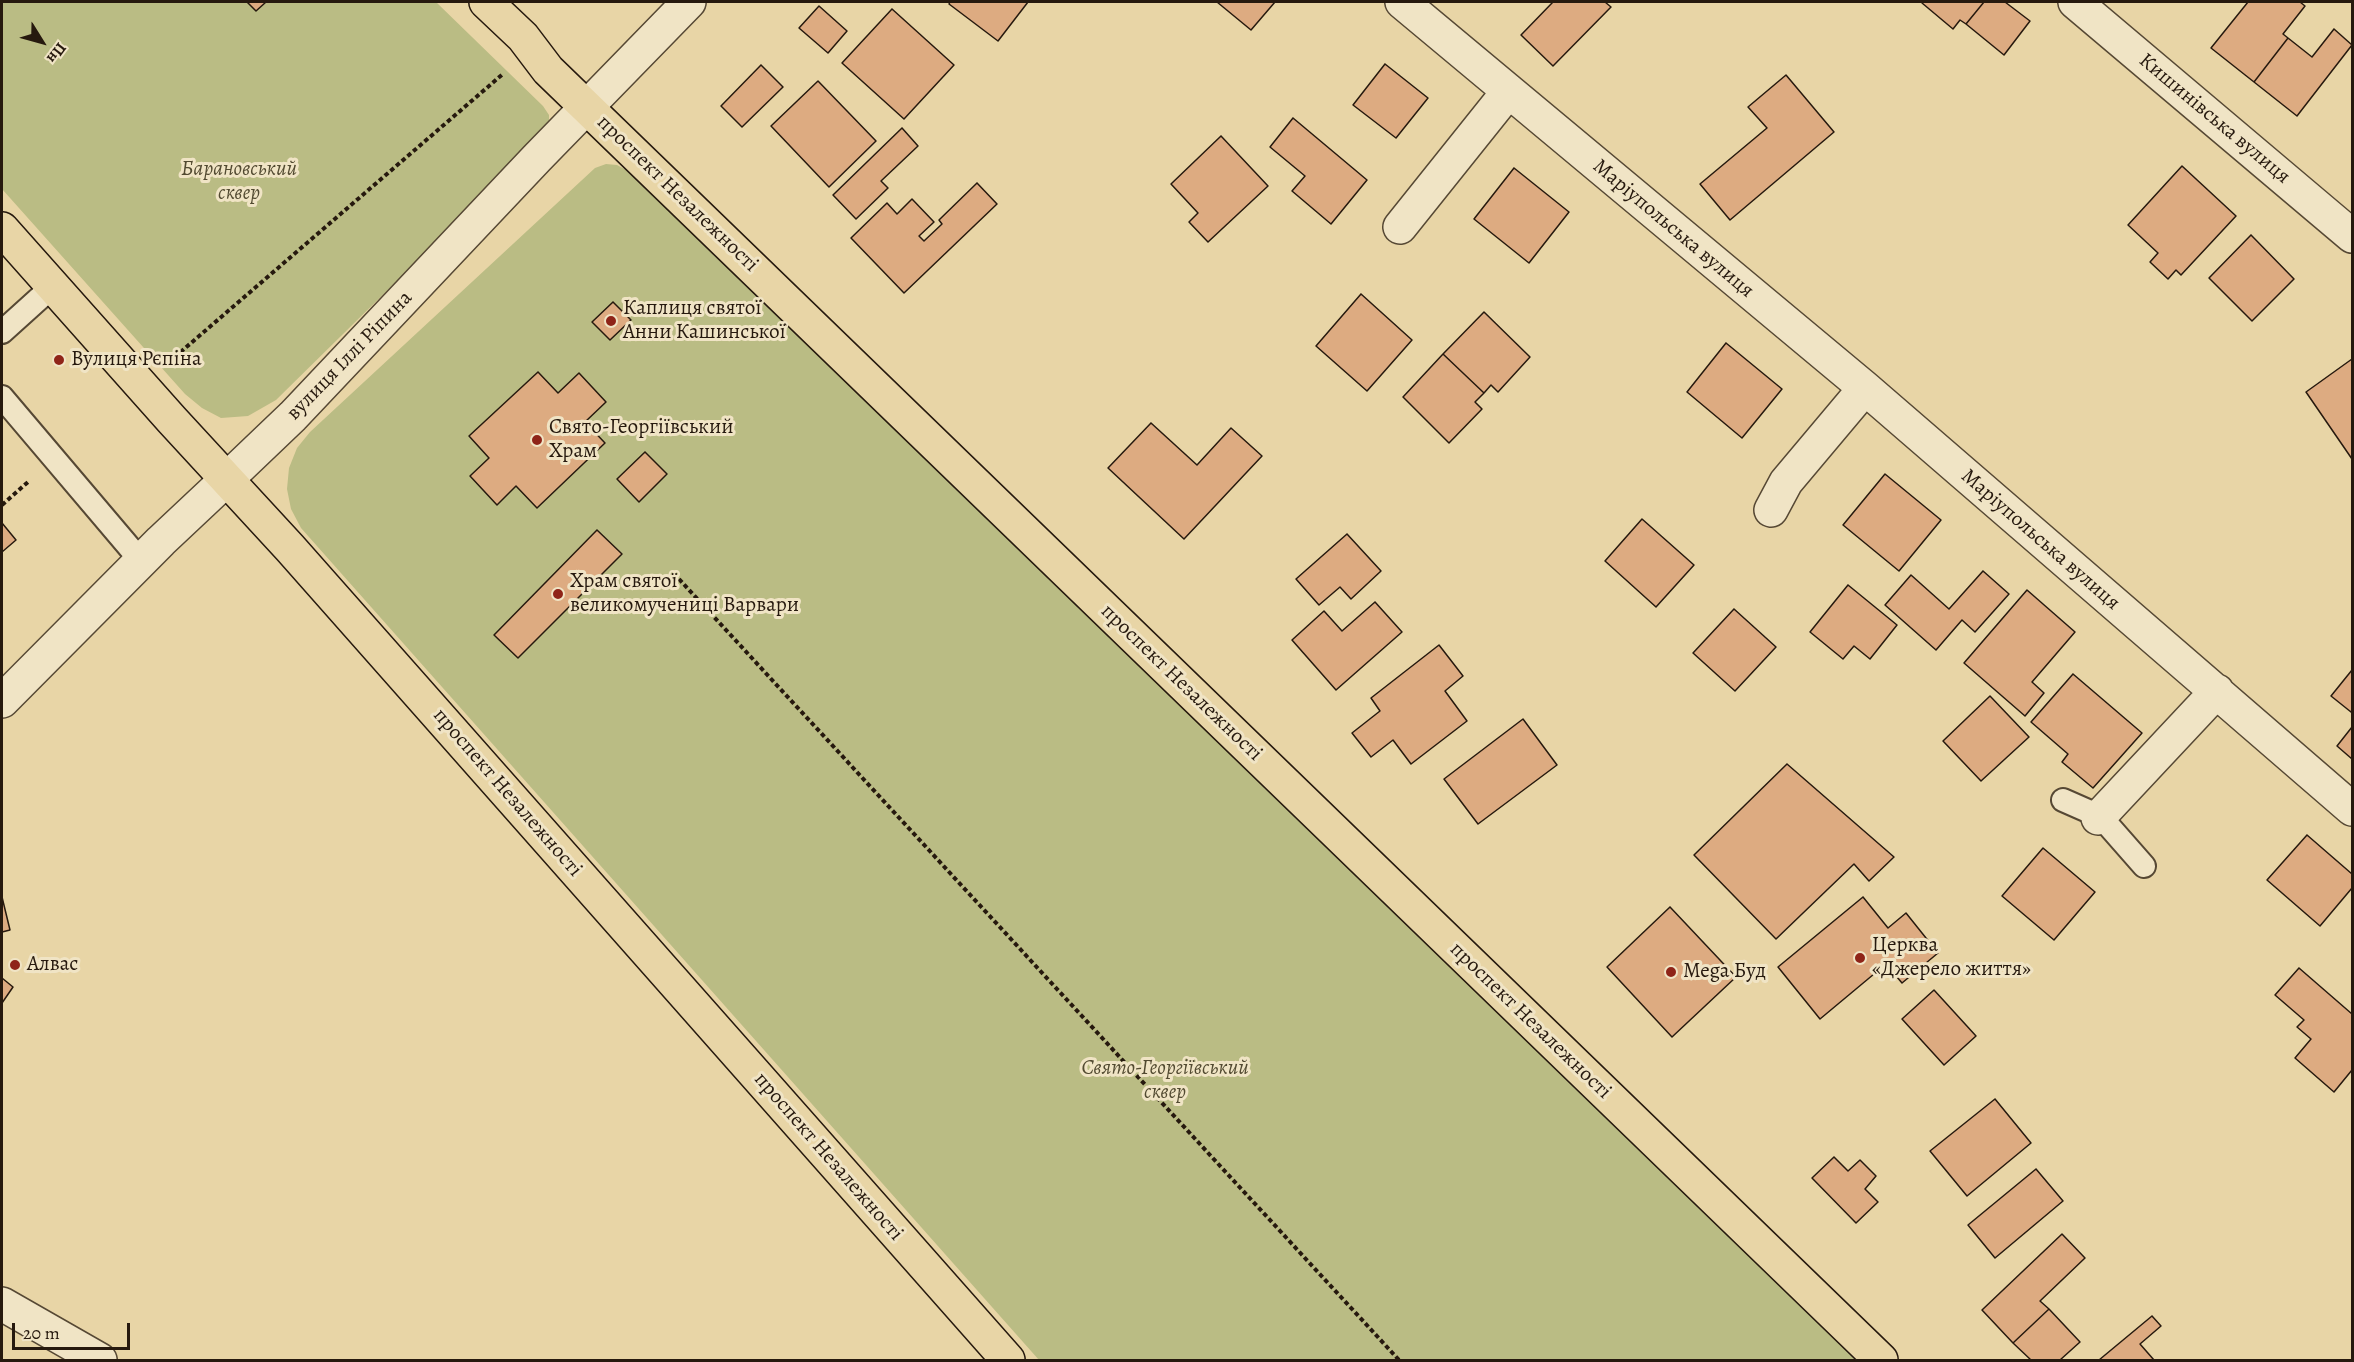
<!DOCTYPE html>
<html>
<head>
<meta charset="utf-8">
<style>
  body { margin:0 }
  #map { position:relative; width:2354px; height:1362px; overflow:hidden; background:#e8d5a6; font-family:Alegreya,serif }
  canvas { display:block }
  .frame { position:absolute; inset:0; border:3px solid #26190e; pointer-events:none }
  .north { position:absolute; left:12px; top:12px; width:60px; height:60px; -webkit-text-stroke:4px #f0e4c5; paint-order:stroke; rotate:127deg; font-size:16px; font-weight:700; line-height:24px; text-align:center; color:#26190e }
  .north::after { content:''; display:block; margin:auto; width:21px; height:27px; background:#26190e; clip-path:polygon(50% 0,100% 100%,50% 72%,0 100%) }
  .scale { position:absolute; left:12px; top:1323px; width:118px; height:27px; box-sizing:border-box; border:3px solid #26190e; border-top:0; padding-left:8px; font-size:18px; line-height:21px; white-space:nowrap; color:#26190e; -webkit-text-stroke:4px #f0e4c5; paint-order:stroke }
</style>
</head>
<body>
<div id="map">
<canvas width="2354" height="1362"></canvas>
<div class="frame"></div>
<div class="north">Пн</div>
<div class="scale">20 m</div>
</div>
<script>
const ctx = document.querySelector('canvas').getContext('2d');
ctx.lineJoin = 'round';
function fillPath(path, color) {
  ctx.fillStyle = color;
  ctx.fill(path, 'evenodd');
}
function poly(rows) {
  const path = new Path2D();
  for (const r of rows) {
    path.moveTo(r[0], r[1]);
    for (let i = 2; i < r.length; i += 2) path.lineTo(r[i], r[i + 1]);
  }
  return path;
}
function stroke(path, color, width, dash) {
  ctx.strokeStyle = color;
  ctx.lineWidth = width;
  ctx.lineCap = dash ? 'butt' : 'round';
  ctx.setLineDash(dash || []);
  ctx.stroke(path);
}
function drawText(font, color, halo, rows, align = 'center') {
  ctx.font = font + ' Alegreya,serif';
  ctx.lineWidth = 6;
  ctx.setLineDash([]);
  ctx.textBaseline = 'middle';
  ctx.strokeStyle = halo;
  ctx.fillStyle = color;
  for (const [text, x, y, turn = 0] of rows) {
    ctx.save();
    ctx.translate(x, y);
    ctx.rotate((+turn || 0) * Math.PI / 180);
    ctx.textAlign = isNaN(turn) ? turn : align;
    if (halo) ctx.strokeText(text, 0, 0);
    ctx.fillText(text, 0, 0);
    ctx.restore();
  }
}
fillPath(poly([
  [2,2,436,2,543,106,549,115,549,125,535,145,276,400,248,416,221,418,202,408,185,394,2,189],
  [606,164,617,165,628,171,1857,1360,1039,1360,301,528,291,509,287,489,289,468,297,448,310,432,595,168]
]), '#babc84');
const building = poly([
  [247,2,266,2,256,11,247,2],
  [950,2,1028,2,998,41,949,4,950,2],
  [1217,2,1275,2,1251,30,1217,2],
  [1553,2,1605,2,1611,7,1553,66,1521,35,1553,2],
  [1923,2,1984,2,1966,24,1960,20,1953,29,1922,3,1923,2],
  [1984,2,2005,2,2030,21,2004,55,1966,24,1984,2],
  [2248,2,2300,2,2305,6,2283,34,2288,38,2254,82,2211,48,2248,2],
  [819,6,847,31,828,53,799,28,819,6],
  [892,9,954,65,904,119,842,63,892,9],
  [2334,29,2352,45,2297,116,2254,82,2288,38,2312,57,2334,29],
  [1385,64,1428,98,1396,138,1353,105,1385,64],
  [761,65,783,87,742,127,721,106,761,65],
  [1786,75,1834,132,1730,220,1700,184,1767,128,1748,107,1786,75],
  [818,81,876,141,829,187,771,126,818,81],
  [1293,118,1367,180,1331,224,1292,191,1305,176,1270,147,1293,118],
  [902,128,918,146,881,181,888,188,856,219,833,195,902,128],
  [1221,136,1268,186,1208,242,1189,222,1198,213,1171,184,1221,136],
  [2182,166,2236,216,2181,275,2176,270,2168,279,2150,262,2158,253,2128,225,2182,166],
  [1514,168,1569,212,1529,263,1474,219,1514,168],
  [977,183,997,204,904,293,851,238,887,203,897,214,912,199,934,222,919,236,924,241,942,224,939,220,977,183],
  [2251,235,2294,279,2252,321,2209,278,2251,235],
  [1361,294,1412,340,1367,391,1316,346,1361,294],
  [613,302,631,320,610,340,592,322,613,302],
  [1484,312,1530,357,1498,392,1491,385,1484,393,1443,354,1484,312],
  [1726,343,1782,389,1742,438,1687,392,1726,343],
  [1443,354,1484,393,1475,402,1482,409,1449,443,1403,397,1443,354],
  [2352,359,2352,459,2306,392,2352,359],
  [538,372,558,393,579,373,606,402,585,422,605,443,537,508,516,486,497,505,470,476,489,458,469,436,538,372],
  [1151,423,1197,465,1231,428,1262,456,1184,539,1108,468,1151,423],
  [645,452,667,474,639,502,617,479,645,452],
  [1885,474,1941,520,1899,571,1843,525,1885,474],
  [1642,519,1694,565,1656,607,1605,561,1642,519],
  [2,523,16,540,2,552,2,523],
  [597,530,622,554,518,658,494,635,597,530],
  [1347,534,1381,571,1351,599,1340,587,1319,605,1296,579,1347,534],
  [1983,571,2009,594,1975,632,1962,620,1936,650,1885,605,1911,575,1949,609,1983,571],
  [1848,585,1897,625,1870,659,1854,646,1843,659,1810,632,1848,585],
  [2027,590,2075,632,2032,682,2044,693,2025,716,1964,663,2027,590],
  [1375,602,1402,632,1336,690,1292,640,1324,611,1342,631,1375,602],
  [1734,609,1776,647,1735,691,1693,653,1734,609],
  [1439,645,1463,676,1445,691,1467,721,1411,764,1393,740,1371,757,1352,733,1380,711,1371,698,1439,645],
  [2352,670,2352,710,2351,712,2331,696,2352,670],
  [2073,674,2142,733,2093,788,2062,762,2068,754,2031,722,2073,674],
  [1990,696,2029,737,1981,781,1943,741,1990,696],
  [1523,719,1557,765,1478,824,1444,779,1523,719],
  [2352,727,2352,759,2337,746,2352,727],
  [1787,764,1894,857,1869,881,1854,864,1776,939,1694,855,1787,764],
  [2307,835,2352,874,2352,888,2320,926,2267,880,2307,835],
  [2043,848,2095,892,2054,940,2002,896,2043,848],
  [2,897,10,930,2,932,2,897],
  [1863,897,1888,928,1906,913,1938,953,1902,983,1886,964,1820,1019,1778,967,1863,897],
  [1670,907,1736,977,1672,1037,1607,967,1670,907],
  [2299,968,2352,1014,2352,1070,2334,1092,2295,1058,2311,1039,2297,1027,2304,1020,2275,995,2299,968],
  [2,978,13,987,2,1003,2,978],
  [1934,990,1976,1036,1944,1065,1902,1019,1934,990],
  [1995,1099,2031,1143,1967,1196,1930,1151,1995,1099],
  [1834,1157,1848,1171,1860,1160,1876,1176,1865,1189,1878,1202,1856,1223,1812,1178,1834,1157],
  [2036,1169,2063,1201,1995,1258,1968,1225,2036,1169],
  [2062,1234,2085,1258,2040,1301,2049,1309,2013,1343,1982,1310,2062,1234],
  [2049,1309,2080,1342,2060,1360,2031,1360,2013,1343,2049,1309],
  [2152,1316,2161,1326,2140,1344,2154,1360,2099,1360,2152,1316]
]);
fillPath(building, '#ddab81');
stroke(building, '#26190e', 1.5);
const service = poly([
  [2,332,53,286],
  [2,397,141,561],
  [2063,800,2088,811,2108,825,2144,866]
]);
const minor = poly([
  [1402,2,1865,388,2352,809],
  [2075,2,2352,236],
  [1400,227,1508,92],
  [1771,510,1786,482,1865,388],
  [2,701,161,541,227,479],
  [2098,818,2217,691],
  [2,1304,100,1360]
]);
const tertiary = poly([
  [227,479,293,416,537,158,689,2]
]);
const primary = poly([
  [486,2,523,37,548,70,1881,1360],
  [2,229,172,420,290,548,1008,1360]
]);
stroke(service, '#564834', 26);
stroke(minor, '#564834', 36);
stroke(tertiary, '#564834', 36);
stroke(primary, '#26190e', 36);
stroke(poly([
  [169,362,504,73],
  [2,505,28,482],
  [679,579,1399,1360]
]), '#26190e', 4, [4.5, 3]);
stroke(service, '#f0e4c5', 22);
stroke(minor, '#f0e4c5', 33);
stroke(tertiary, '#f0e4c5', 33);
stroke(primary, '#e8d5a6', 33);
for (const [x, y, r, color] of [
  [611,321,6,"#8f2418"],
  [59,360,6,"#8f2418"],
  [537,440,6,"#8f2418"],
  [558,594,6,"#8f2418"],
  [1860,958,6,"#8f2418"],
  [15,965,6,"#8f2418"],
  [1671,972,6,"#8f2418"]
]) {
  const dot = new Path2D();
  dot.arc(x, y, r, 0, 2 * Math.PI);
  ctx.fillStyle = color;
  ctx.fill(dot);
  stroke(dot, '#f0e4c5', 2);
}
drawText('21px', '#26190e', '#f0e4c5', [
  ["Кишинівська вулиця",2214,119,40],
  ["проспект Незалежності",677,194,44],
  ["Маріупольська вулиця",1673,229,40],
  ["вулиця Іллі Ріпина",350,356,-46],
  ["Маріупольська вулиця",2040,540,41],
  ["проспект Незалежності",1181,683,44],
  ["проспект Незалежності",507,793,49],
  ["проспект Незалежності",1530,1021,44],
  ["проспект Незалежності",828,1157,49]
]);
drawText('italic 21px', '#524a31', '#f0e4c5', [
  ["Барановський",239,170],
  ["сквер",239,194],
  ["Свято-Георгіївський",1165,1069],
  ["сквер",1165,1093]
]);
drawText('21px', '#26190e', '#f0e4c5', [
  ["Каплиця cвятої",623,309],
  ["Анни Кашинської",623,333],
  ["Вулиця Рєпіна",71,360],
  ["Свято-Георгіївський",549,428],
  ["Храм",549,452],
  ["Храм святої",570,582],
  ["великомучениці Варвари",570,606],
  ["Церква",1872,946],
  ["«Джерело життя»",1872,970],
  ["Алвас",27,965],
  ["Mega Буд",1683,972]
], 'left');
</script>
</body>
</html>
